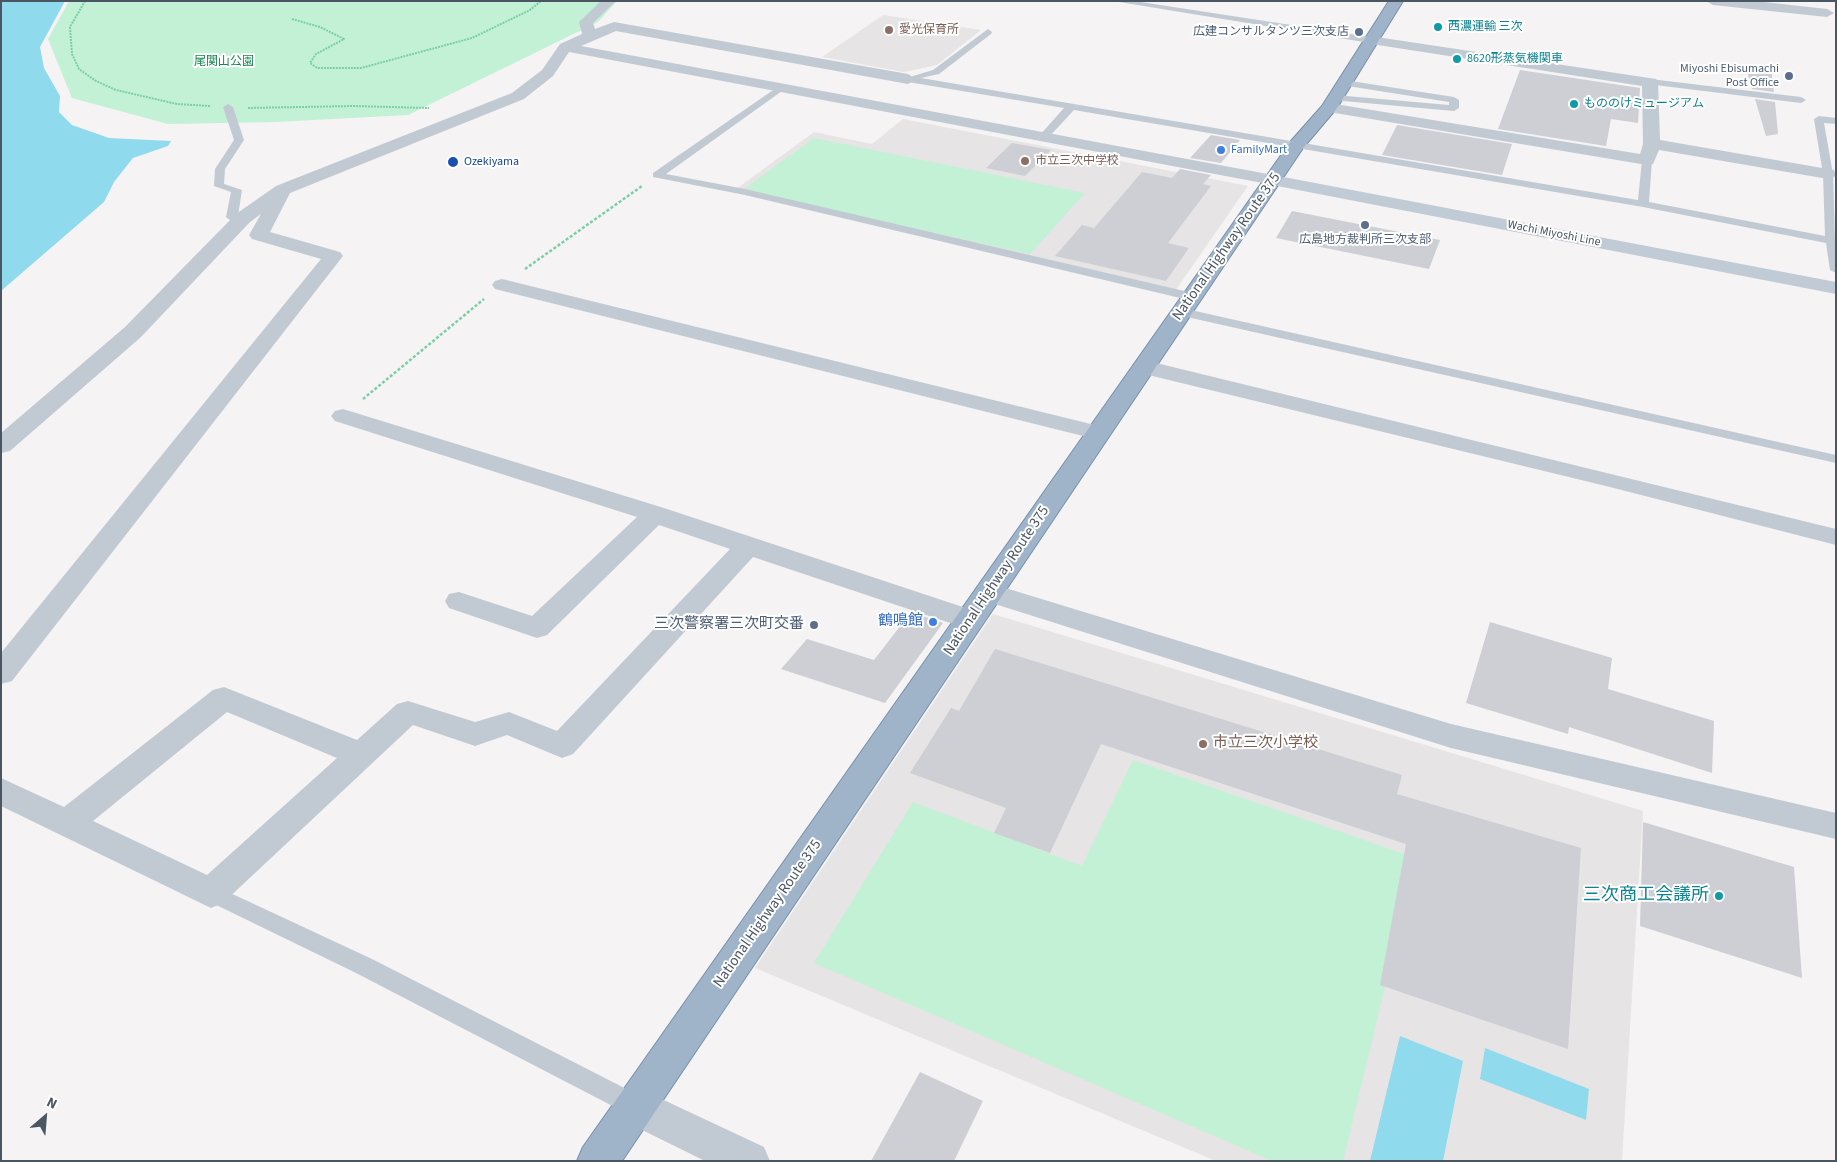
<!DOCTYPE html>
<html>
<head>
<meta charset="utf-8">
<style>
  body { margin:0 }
  #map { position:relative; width:1837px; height:1162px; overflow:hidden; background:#f5f3f3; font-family:"Source Sans 3",sans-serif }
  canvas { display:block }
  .frame { position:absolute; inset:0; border:2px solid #4a5661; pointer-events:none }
  .north { position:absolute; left:20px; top:1092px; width:50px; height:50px; -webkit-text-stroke:4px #fff; paint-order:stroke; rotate:27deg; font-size:14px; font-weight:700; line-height:20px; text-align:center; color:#4a5661 }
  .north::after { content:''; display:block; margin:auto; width:18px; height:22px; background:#4a5661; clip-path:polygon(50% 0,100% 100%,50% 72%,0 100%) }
</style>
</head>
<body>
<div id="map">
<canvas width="1837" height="1162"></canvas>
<div class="frame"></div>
<div class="north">N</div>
</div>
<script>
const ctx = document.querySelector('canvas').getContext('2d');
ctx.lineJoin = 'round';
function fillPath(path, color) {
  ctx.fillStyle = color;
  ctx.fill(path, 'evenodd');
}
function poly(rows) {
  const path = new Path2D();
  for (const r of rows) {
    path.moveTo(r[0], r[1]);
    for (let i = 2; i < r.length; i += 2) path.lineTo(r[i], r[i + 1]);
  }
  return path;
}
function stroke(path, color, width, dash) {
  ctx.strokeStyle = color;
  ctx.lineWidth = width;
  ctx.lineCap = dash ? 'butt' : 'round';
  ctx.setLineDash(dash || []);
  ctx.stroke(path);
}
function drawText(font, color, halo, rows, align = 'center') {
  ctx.font = font + ' "Source Sans 3","Noto Sans JP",sans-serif';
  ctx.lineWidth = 4;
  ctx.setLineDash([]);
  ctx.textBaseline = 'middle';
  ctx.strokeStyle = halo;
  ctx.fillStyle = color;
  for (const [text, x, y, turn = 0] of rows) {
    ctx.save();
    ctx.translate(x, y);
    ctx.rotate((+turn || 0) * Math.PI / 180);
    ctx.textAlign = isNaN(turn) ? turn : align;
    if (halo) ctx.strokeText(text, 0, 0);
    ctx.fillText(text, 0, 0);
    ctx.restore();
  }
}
fillPath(poly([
  [883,15,981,30,937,65,904,72,822,57],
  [903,119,1248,186,1175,291,732,192,814,132,872,144],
  [993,614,1643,811,1622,1161,1216,1161,755,968]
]), '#e6e4e5');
fillPath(poly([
  [69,1,617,1,598,22,408,115,276,122,168,124,72,98,48,39],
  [814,138,1085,193,1030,254,743,190],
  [1133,760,1416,858,1343,1161,1272,1161,814,963,913,802,1082,866]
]), '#c3f1d5');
fillPath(poly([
  [1,1,65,1,40,47,44,68,60,96,59,112,72,125,109,138,171,141,168,146,133,158,114,182,104,202,1,291],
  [1400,1036,1463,1061,1443,1161,1370,1161],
  [1485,1048,1589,1089,1586,1120,1480,1079]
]), '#90daee');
fillPath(poly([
  [1745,64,1771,67,1774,92,1752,89],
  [1520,70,1640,88,1638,123,1611,119,1606,146,1498,129],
  [1755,99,1775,102,1778,134,1766,136],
  [1397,125,1512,144,1502,175,1382,155],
  [1211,135,1240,140,1221,163,1190,158],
  [1012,143,1051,150,1025,176,986,168],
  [1180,169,1211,175,1203,184,1211,186,1168,243,1189,248,1166,281,1055,256,1082,225,1094,228,1142,172,1172,178],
  [1292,211,1440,240,1429,269,1276,238],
  [911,612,943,623,885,703,781,669,807,639,874,660],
  [1490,622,1612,658,1608,689,1714,721,1712,773,1569,727,1568,734,1466,703],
  [995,649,1402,775,1397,794,1581,848,1568,1049,1380,985,1406,844,1101,744,1050,853,994,833,1006,808,910,773,951,708,959,711],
  [1643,822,1794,867,1802,978,1640,926],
  [920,1072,983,1101,954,1161,871,1161]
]), '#cdcfd5');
const trunk = poly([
  [1389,1,1403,1,1337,108,1303,148,622,1161,577,1161,583,1147,1291,141,1322,106,1389,1]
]);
stroke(trunk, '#7690ad', 2);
stroke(poly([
  [85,1,70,27,72,54,79,69,96,81,116,90,177,104,210,106],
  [292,19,320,27,344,39,316,54,310,63,317,68,361,68,472,38,530,10,541,1],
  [248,108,353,106,429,108]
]), '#7ad0a6', 2, [2, 1]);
stroke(poly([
  [525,269,642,186],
  [363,399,484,299]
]), '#7ad0a6', 2.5, [3, 2]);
fillPath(poly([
  [1113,1,1134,1,1370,37,1374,40,1370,43,1113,1],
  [988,29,992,32,991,34,939,74,921,78,1638,200,1642,160,1647,157,1652,160,1649,202,1825,236,1823,174,1814,119,1819,116,1836,118,1836,124,1824,123,1833,174,1836,273,1830,270,1826,243,1643,207,1074,110,1048,138,1044,139,1039,136,1064,108,908,82,903,79,933,70,988,29],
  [1650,79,1801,97,1806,100,1801,103,1647,84,1647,80,1650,79],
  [1344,80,1454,97,1459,100,1459,108,1454,111,1332,100,1332,96,1335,95,1449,105,1449,102,1341,85,1339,83,1344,80],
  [779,86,782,87,782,91,666,174,745,189,1193,293,1199,297,1193,301,745,195,653,177,653,173,779,86],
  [228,104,233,107,244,140,225,169,224,184,242,190,238,216,244,223,238,226,226,217,231,192,214,186,215,169,234,140,223,107,228,104],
  [1182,308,1836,455,1836,463,1178,315,1176,312,1182,308],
  [211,884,372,959,644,1098,648,1106,644,1114,636,1117,628,1114,356,973,204,899,201,893,204,887,211,884]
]), '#c1cad2');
fillPath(poly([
  [601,1,616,1,593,23,595,29,614,22,908,74,916,79,908,84,616,31,581,46,1273,175,1279,176,1282,180,1279,184,1273,185,569,52,553,76,524,99,290,193,270,232,340,252,343,256,12,681,1,684,1,653,321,259,252,239,249,235,261,214,250,222,141,337,10,451,1,453,1,433,125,327,236,214,276,186,512,93,542,70,560,44,582,34,579,22,601,1],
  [1706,1,1755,1,1827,9,1834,13,1827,17,1713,5,1706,1],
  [1370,36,1656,79,1658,82,1660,140,1828,169,1834,170,1836,176,1828,179,1659,150,1653,164,1647,165,1323,111,1321,108,1323,105,1329,103,1640,154,1643,144,1642,86,1365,43,1363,40,1370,36],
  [502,279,1107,428,1111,433,1107,438,1099,440,495,289,492,285,495,281,502,279],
  [1144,360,1836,529,1836,545,1610,487,1136,372,1133,367,1136,362,1144,360],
  [343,409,664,508,981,613,985,620,981,627,971,630,753,557,573,754,562,758,507,735,475,746,413,725,223,903,211,908,1,806,1,778,64,807,213,690,224,687,357,740,397,704,408,701,475,722,509,712,557,731,730,549,659,525,547,635,537,638,449,608,445,601,449,594,459,592,532,616,637,517,335,421,331,416,335,411,343,409],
  [227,712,337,758,207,875,93,821,227,712],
  [636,1087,764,1147,770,1161,705,1161,622,1120,616,1106,622,1092,636,1087]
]), '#c1cad2');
fillPath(poly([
  [989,583,1451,724,1836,813,1836,839,1451,748,979,599,975,592,979,585,989,583]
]), '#c1cad2');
fillPath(poly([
  [1273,175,1836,282,1836,294,1267,184,1264,180,1267,176,1273,175]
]), '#c1cbd6');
fillPath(trunk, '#9fb4c9');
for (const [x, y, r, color] of [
  [1438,27,5,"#0f9aa8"],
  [889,30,5,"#8d6e63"],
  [1359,32,5,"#5c6f8a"],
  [1457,59,5,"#0f9aa8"],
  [1789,76,5,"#5c6f8a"],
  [1574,104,5,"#0f9aa8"],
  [1221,150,5,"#3f7fe0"],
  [1025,161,5,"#8d6e63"],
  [453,162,6,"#1a4fb4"],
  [1365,225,5,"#5c6f8a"],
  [933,622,5,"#3f7fe0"],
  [814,625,5,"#5c6f8a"],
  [1203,744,5,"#8d6e63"],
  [1719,896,5,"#0f9aa8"]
]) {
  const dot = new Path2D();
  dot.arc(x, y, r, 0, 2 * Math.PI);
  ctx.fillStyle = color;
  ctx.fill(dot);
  stroke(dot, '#fff', 2);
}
drawText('12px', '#0d838f', '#fff', [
  ["西濃運輸 三次",1448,27],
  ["8620形蒸気機関車",1467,59],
  ["もののけミュージアム",1584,104]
], 'left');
drawText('12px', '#785e54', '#fff', [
  ["愛光保育所",899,30],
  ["市立三次中学校",1035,161]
], 'left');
drawText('12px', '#4e5e75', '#fff', [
  ["広建コンサルタンツ三次支店",1349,32],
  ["Miyoshi Ebisumachi",1779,69],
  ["Post Office",1779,83],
  ["広島地方裁判所三次支部",1365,240,"center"]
], 'right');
drawText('12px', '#17864f', '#fff', [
  ["尾関山公園",224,62]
]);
drawText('12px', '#366cbe', '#fff', [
  ["FamilyMart",1231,150]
], 'left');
drawText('12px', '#164399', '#fff', [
  ["Ozekiyama",464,162]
], 'left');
drawText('12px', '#4a5661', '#fff', [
  ["Wachi Miyoshi Line",1554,234,11]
]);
drawText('15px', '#4a5661', '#fff', [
  ["National Highway Route 375",1227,247,-55],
  ["National Highway Route 375",997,581,-56],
  ["National Highway Route 375",768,914,-55]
]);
drawText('15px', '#366cbe', '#fff', [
  ["鶴鳴館",923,622]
], 'right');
drawText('15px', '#4e5e75', '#fff', [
  ["三次警察署三次町交番",804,625]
], 'right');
drawText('15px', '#785e54', '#fff', [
  ["市立三次小学校",1213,744]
], 'left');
drawText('18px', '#0d838f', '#fff', [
  ["三次商工会議所",1709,896]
], 'right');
</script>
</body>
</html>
